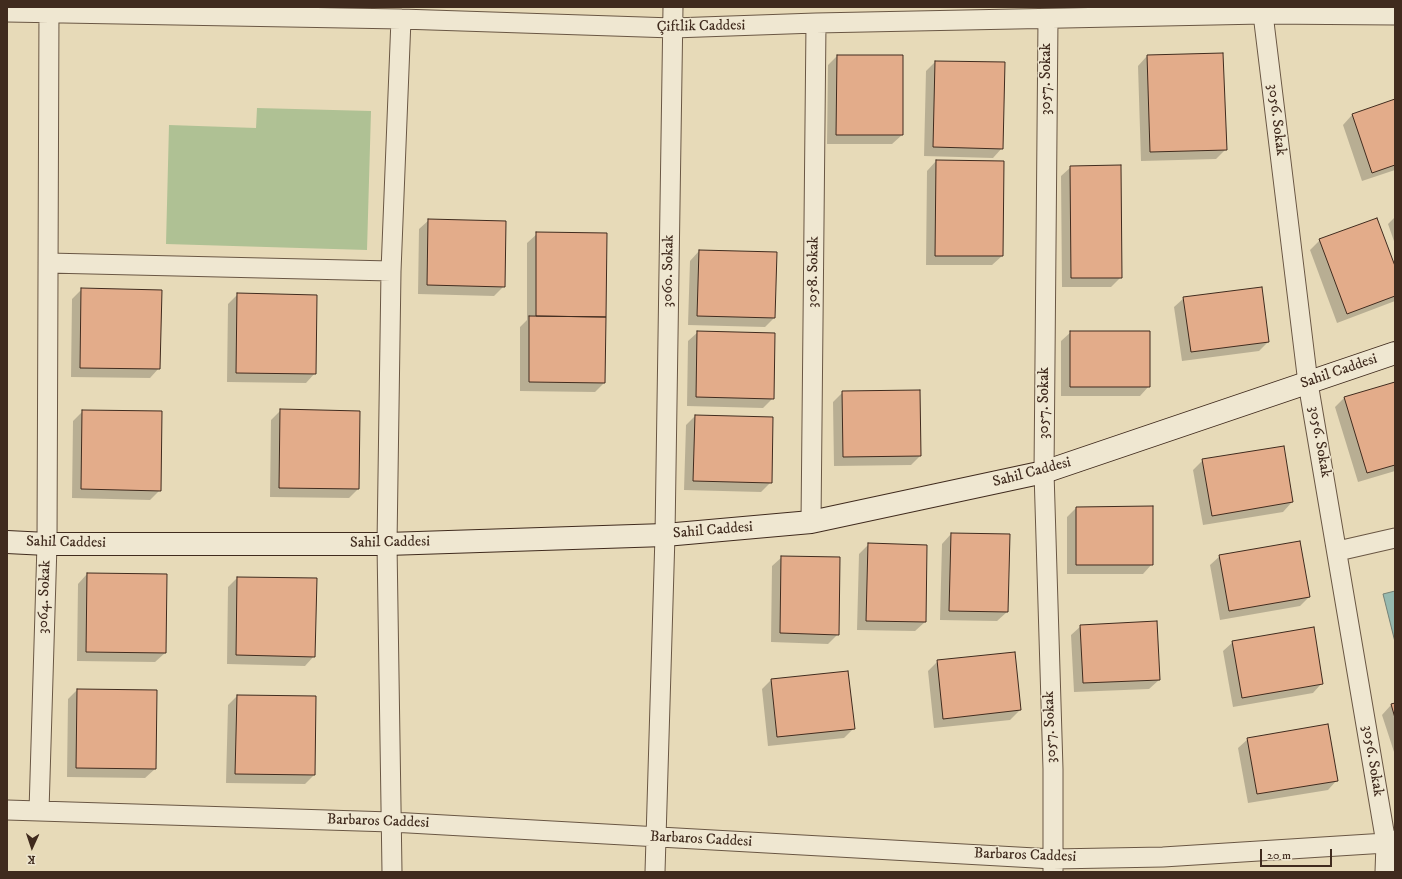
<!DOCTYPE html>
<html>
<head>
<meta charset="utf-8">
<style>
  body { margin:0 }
  #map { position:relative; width:1402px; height:879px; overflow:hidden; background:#e7dab8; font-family:"IM FELL DW Pica",serif }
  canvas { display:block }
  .frame { position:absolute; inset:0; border:8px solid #402b1e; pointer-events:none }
  .north { position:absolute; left:12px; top:827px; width:40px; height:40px; -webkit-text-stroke:3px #efe7d1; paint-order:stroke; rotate:183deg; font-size:11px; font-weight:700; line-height:16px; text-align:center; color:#402b1e }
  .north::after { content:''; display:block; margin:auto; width:14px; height:18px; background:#402b1e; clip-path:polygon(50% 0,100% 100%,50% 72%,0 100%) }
  .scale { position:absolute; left:1260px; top:849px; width:72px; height:18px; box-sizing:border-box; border:2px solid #402b1e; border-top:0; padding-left:5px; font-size:12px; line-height:14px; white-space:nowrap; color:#402b1e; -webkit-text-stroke:3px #efe7d1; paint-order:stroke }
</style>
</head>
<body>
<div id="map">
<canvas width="1402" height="879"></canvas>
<div class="frame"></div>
<div class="north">K</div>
<div class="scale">20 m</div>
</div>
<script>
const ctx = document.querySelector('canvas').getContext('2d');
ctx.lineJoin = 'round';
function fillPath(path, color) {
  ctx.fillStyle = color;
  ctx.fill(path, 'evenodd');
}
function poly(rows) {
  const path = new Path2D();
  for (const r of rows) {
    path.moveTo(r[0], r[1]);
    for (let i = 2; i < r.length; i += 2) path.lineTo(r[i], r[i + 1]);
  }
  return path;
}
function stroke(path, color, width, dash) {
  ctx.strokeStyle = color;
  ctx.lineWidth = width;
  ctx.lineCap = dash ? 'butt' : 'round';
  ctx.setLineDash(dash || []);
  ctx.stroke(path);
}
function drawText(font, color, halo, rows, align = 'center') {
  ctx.font = font + ' "IM FELL DW Pica",serif';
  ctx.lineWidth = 3;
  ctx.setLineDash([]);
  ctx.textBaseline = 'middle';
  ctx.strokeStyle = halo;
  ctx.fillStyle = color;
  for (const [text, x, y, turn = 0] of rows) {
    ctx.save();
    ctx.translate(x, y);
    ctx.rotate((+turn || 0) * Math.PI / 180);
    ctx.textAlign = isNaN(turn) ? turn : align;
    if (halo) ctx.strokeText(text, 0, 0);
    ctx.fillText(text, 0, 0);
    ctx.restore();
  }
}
fillPath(poly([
  [257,108,371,111,367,250,166,244,169,125,256,128]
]), '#afc194');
const water = poly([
  [1395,591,1395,642,1383,594,1395,591]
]);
fillPath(water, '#97bab0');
stroke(water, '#748176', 1);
fillPath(poly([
  [837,56,902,56,902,135,892,144,827,144,828,65],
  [1147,56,1226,149,1216,159,1141,161,1138,66],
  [935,62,1002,148,993,158,924,156,926,71],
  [1395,101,1395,170,1362,181,1343,125,1352,115],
  [936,161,1002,256,992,265,926,265,927,171],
  [1071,167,1121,277,1111,287,1062,287,1061,176],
  [1395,217,1395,244,1388,224],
  [429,220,504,286,494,296,418,294,419,229],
  [537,234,606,234,604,383,595,392,520,391,520,327,527,320,527,243],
  [1320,240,1395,269,1395,301,1337,323,1310,250],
  [699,251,774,318,765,327,688,325,690,261],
  [82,289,159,368,150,378,71,377,72,299],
  [238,294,315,373,306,383,227,382,228,304],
  [1184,298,1268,342,1259,351,1182,361,1174,307],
  [698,332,773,398,763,408,687,406,688,341],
  [1071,332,1149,386,1140,396,1061,396,1061,341],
  [1395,383,1395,471,1358,482,1335,407,1344,398],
  [843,392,920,456,911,465,834,466,833,402],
  [281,410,358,489,349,498,270,497,271,420],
  [83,411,160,490,150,500,72,498,73,421],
  [695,416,771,482,761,492,684,490,686,425],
  [1283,447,1292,502,1283,512,1203,525,1193,470,1203,460],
  [1152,507,1152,564,1143,574,1067,574,1067,517,1076,508],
  [951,534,1009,535,1007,612,997,621,940,620,942,544],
  [869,544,925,622,915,631,857,630,859,554],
  [1220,556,1309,597,1300,606,1220,620,1210,565],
  [782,557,838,634,828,644,771,642,772,566],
  [87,574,165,653,155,662,77,661,78,584],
  [237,578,316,579,314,656,305,666,227,664,228,587],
  [1081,626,1159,680,1149,689,1074,692,1071,635],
  [1233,642,1322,683,1313,693,1233,707,1223,651],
  [938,661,1020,710,1010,720,934,728,928,671],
  [847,672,854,728,844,738,768,746,762,689,771,680],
  [77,690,155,769,145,778,67,777,68,699],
  [237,696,315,697,314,775,305,784,226,783,228,705],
  [1395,704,1395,755,1382,715,1391,705],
  [1248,739,1337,780,1328,790,1248,803,1238,748]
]), '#0003');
const building = poly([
  [1223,53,1227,150,1150,152,1147,55,1223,53],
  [837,55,903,55,903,135,836,135,837,55],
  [935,61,1005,62,1003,149,933,147,935,61],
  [1395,99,1395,165,1372,173,1352,114,1395,99],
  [936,160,1004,161,1003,256,935,256,936,160],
  [1121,165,1122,278,1071,278,1070,166,1121,165],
  [1377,218,1395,266,1395,296,1347,314,1319,239,1377,218],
  [428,219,506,221,505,287,427,285,428,219],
  [536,232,607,233,606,317,536,316,536,232],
  [699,250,777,252,775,318,697,316,699,250],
  [1262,287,1269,342,1191,352,1183,297,1262,287],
  [81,288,162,290,160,369,80,368,81,288],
  [237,293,317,295,316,374,236,373,237,293],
  [529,316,606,317,605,383,529,382,529,316],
  [697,331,775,333,774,399,696,397,697,331],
  [1070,331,1150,331,1150,387,1070,387,1070,331],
  [1395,382,1395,465,1367,473,1344,397,1395,382],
  [920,390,921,456,843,457,842,391,920,390],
  [280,409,360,411,359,489,279,488,280,409],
  [82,410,162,411,161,491,81,489,82,410],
  [695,415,773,417,772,483,693,481,695,415],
  [1284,446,1293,502,1212,516,1202,459,1284,446],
  [1153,506,1153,565,1076,565,1076,507,1153,506],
  [951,533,1010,534,1008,612,949,611,951,533],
  [1300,541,1310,597,1229,611,1219,555,1300,541],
  [868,543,927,545,926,622,866,621,868,543],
  [781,556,840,557,839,635,780,633,781,556],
  [87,573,167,574,166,653,86,652,87,573],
  [237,577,317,578,315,657,236,655,237,577],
  [1157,621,1160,680,1083,683,1080,625,1157,621],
  [1314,627,1323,684,1242,698,1232,641,1314,627],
  [1015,652,1021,710,943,719,937,660,1015,652],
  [848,671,855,729,777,737,771,679,848,671],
  [77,689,157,690,156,769,76,768,77,689],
  [237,695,316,696,315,775,235,774,237,695],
  [1395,703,1395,718,1391,704,1395,703],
  [1328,724,1338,781,1257,794,1247,738,1328,724]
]);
fillPath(building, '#e3ac8a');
stroke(building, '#402b1e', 1);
const street = poly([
  [7,12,401,19,673,28,816,23,1263,14,1395,15],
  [1263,14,1308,383,1386,843,1385,872],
  [1048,19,1044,472,1053,769,1053,872],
  [48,263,391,271],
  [811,522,816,23],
  [1338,551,1395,538],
  [7,810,391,822,1053,859,1163,857,1386,843,1395,840],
  [39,811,47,544,49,7],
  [392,872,387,544,391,271,401,19],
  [655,872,665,535,673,7]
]);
const secondary = poly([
  [7,542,47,544,387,544,665,535,811,522,1044,472,1395,353]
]);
stroke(street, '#6a5744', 21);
stroke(secondary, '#402b1e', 24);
stroke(street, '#efe7d1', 19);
stroke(secondary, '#efe7d1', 22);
drawText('15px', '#402b1e', '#efe7d1', [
  ["Çiftlik Caddesi",701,27,-1],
  ["3057. Sokak",1047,79,-90],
  ["3056. Sokak",1276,120,83],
  ["3060. Sokak",669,271,-89],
  ["3058. Sokak",814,272,-89],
  ["Sahil Caddesi",1339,372,-19],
  ["3057. Sokak",1045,403,-90],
  ["3056. Sokak",1319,442,80],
  ["Sahil Caddesi",1032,473,-15],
  ["Sahil Caddesi",713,531,-5],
  ["Sahil Caddesi",66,543,1],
  ["Sahil Caddesi",390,543,-1],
  ["3064. Sokak",45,597,-88],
  ["3057. Sokak",1051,727,-92],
  ["3056. Sokak",1372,761,81],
  ["Barbaros Caddesi",378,822,2],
  ["Barbaros Caddesi",701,840,3],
  ["Barbaros Caddesi",1025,856,2]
]);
</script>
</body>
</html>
